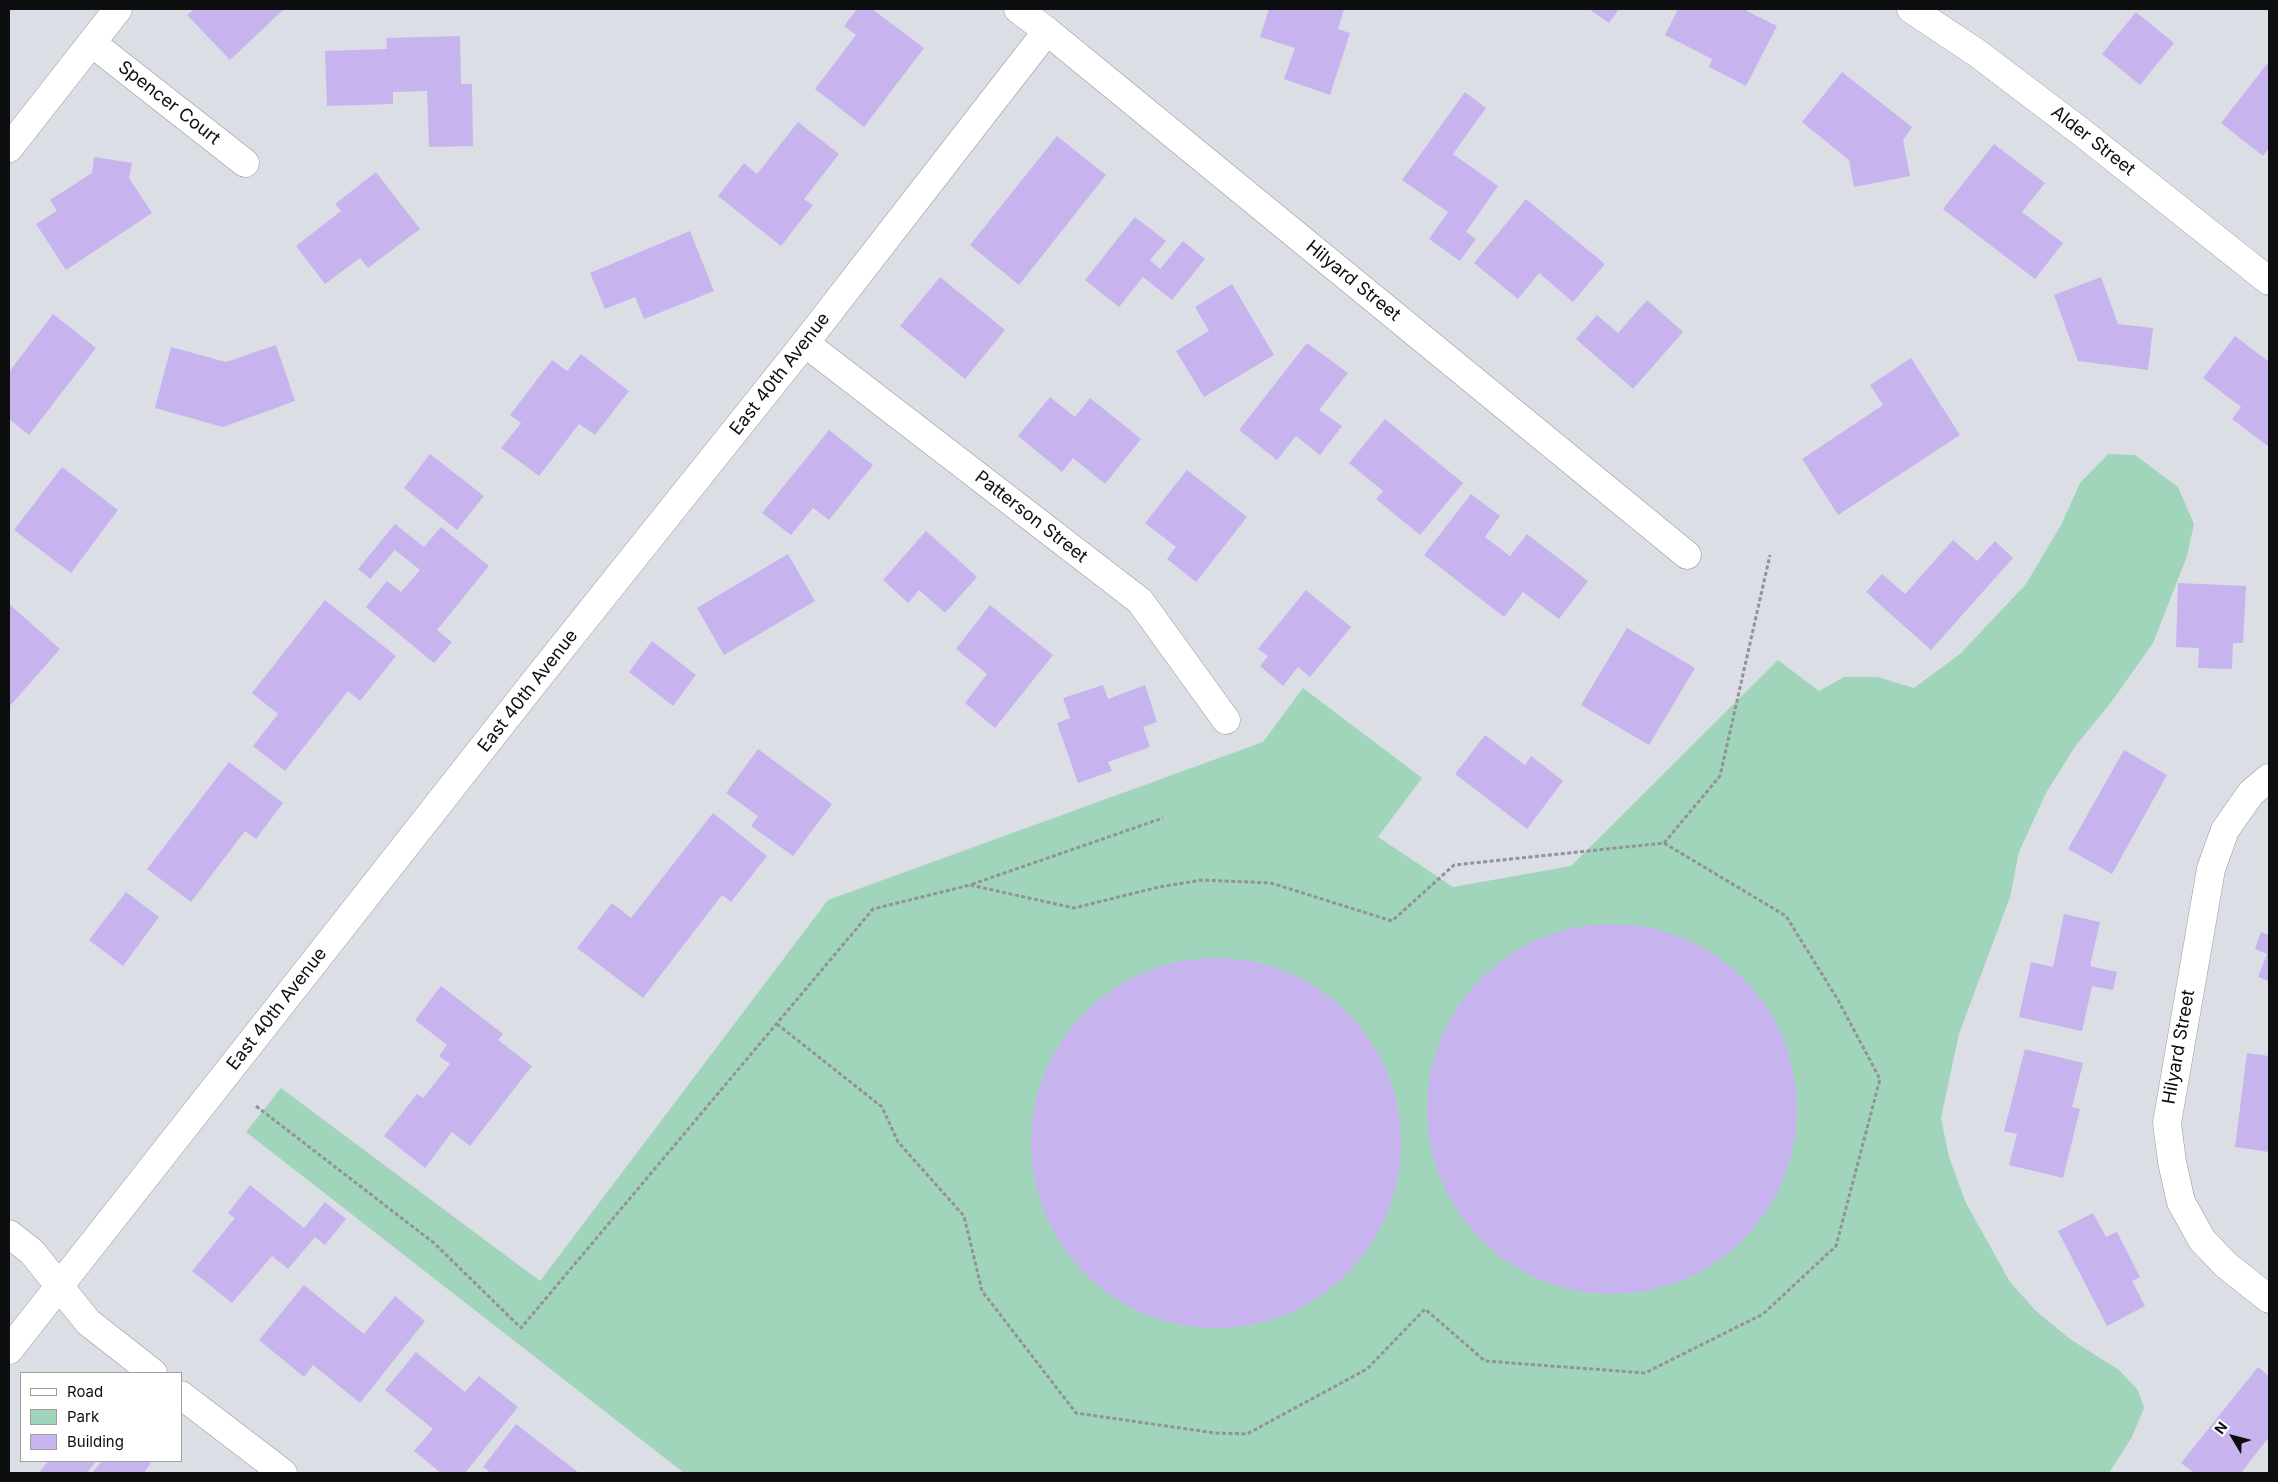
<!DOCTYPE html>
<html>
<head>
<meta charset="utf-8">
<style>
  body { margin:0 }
  #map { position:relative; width:2278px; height:1482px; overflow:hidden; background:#dcdee5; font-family:Inter,sans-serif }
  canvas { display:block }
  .frame { position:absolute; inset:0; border:10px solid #0d0e10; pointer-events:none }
  .legend { position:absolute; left:20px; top:1372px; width:162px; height:90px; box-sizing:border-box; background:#fff; border:1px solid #9e9f9f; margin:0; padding:6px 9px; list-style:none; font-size:15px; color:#0d0e10 }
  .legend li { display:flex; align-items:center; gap:10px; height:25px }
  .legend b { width:25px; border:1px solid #9e9f9f }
  .north { position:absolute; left:2208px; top:1412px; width:50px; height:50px; -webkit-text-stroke:4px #fff; paint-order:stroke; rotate:307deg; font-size:14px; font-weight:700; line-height:20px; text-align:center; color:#0d0e10 }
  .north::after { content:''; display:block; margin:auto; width:18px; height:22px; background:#0d0e10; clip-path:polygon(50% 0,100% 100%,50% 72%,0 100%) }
</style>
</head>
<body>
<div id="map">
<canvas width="2278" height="1482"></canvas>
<div class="frame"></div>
<ul class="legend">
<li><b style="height:6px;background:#fff"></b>Road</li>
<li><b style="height:14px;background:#a1d5bb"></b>Park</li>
<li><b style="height:14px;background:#c7b4ef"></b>Building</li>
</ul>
<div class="north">N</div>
</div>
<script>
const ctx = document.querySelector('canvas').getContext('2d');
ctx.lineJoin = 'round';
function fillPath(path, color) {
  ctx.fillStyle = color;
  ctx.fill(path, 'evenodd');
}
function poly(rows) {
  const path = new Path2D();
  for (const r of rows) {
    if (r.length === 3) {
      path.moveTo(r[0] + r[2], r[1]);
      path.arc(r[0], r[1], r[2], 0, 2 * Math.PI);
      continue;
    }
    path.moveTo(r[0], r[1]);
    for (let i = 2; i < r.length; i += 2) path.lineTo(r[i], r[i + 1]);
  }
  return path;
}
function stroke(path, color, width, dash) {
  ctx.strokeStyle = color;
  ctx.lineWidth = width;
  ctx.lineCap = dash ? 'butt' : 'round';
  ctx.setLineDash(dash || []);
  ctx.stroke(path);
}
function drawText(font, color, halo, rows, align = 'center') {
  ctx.font = font + ' Inter,sans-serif';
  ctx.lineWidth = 4.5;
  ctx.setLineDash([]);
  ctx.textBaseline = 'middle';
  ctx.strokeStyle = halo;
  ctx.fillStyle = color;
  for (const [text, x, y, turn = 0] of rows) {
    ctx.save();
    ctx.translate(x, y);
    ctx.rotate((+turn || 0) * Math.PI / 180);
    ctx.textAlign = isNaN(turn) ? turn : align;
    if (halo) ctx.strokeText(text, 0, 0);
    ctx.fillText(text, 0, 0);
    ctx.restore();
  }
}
fillPath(poly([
  [2108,454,2135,455,2178,487,2194,524,2187,556,2153,643,2112,701,2074,748,2046,793,2019,852,2010,897,1959,1034,1941,1118,1949,1157,1966,1203,2010,1282,2036,1311,2070,1339,2119,1370,2138,1390,2144,1408,2132,1437,2109,1473,684,1473,246,1132,281,1088,540,1281,828,900,1263,742,1303,688,1422,778,1378,837,1453,887,1571,866,1778,660,1819,691,1844,677,1877,677,1914,688,1960,654,2026,584,2061,525,2080,483]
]), '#a1d5bb');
fillPath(poly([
  [194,9,284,9,230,60,187,15],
  [857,9,872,9,924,48,864,127,815,89,856,35,844,26],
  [1269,9,1344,9,1338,29,1350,33,1330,95,1284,79,1295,48,1260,37],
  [1589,9,1619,9,1609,23],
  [1678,9,1743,9,1777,26,1746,86,1709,67,1712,59,1665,35],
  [2136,12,2174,43,2140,85,2102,54],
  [460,36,461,84,472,84,473,146,429,147,427,91,393,92,393,104,327,106,325,51,387,49,386,38],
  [2267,64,2269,66,2269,148,2263,156,2221,123],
  [1842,72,1912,127,1903,140,1910,176,1854,187,1849,160,1802,122],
  [1465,92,1486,108,1453,154,1498,186,1466,232,1476,239,1460,261,1429,239,1448,212,1402,180],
  [798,122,839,154,804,199,813,205,781,246,718,196,744,163,757,174],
  [1057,136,1106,175,1019,285,970,245],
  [1994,144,2045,183,2022,212,2063,243,2035,279,1943,209],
  [94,157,132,163,129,178,152,213,66,270,36,224,57,211,50,200,92,173],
  [376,172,420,229,368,268,360,258,325,284,296,246,341,211,335,204],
  [1526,199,1605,264,1573,302,1539,273,1518,299,1474,263],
  [1135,217,1166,241,1150,260,1160,269,1183,241,1205,259,1172,300,1143,277,1119,307,1085,280],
  [690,231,714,291,644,319,635,297,605,309,590,273],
  [940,277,1005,330,965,379,900,326],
  [2101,277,2118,324,2153,328,2148,370,2078,361,2054,295],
  [1232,284,1274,355,1204,397,1176,351,1209,331,1195,307],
  [1647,300,1683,332,1633,389,1576,339,1597,315,1618,333],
  [53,314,96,348,29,435,9,419,9,372],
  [2235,336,2269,362,2269,447,2232,419,2241,407,2203,378],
  [1307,343,1348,373,1319,410,1342,426,1320,455,1296,436,1277,460,1239,430],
  [276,345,295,401,223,427,155,408,171,347,226,362],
  [581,354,629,391,595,435,579,424,539,476,501,448,521,423,510,415,552,360,567,371],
  [1911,358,1960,435,1838,515,1802,459,1883,405,1870,385],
  [1050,397,1075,417,1090,398,1141,439,1105,484,1073,458,1062,472,1018,436],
  [1385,419,1463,483,1420,535,1376,499,1383,491,1349,463],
  [829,430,873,465,829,520,813,508,791,535,762,513],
  [430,454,484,496,457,530,404,488],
  [62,467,118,510,71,573,14,530],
  [1187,470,1247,517,1196,582,1167,559,1176,547,1145,523],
  [1471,494,1500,516,1485,537,1510,556,1527,534,1588,581,1559,619,1523,592,1504,617,1424,555],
  [395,524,424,547,441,527,489,566,437,630,452,642,434,663,366,607,387,581,401,592,420,570,395,550,370,579,358,569],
  [926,531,977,577,945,613,919,590,908,603,883,580],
  [1953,540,1977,561,1995,541,2013,558,1931,650,1866,592,1882,574,1905,594],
  [788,554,815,601,724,655,697,608],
  [2178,583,2246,586,2243,643,2233,643,2232,669,2198,668,2199,648,2176,647],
  [1306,590,1351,627,1310,677,1298,667,1283,686,1260,666,1268,656,1258,649],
  [325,600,396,656,360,701,348,691,285,771,253,746,278,714,252,693],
  [9,604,60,649,9,707],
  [990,605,1053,655,995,728,965,703,987,674,956,649],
  [1627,628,1695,668,1649,745,1581,705],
  [652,641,696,675,673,706,629,672],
  [1103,685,1108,699,1145,685,1157,722,1143,727,1150,747,1108,762,1112,771,1078,783,1057,723,1070,718,1063,698],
  [1485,735,1525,765,1531,756,1563,781,1527,829,1455,774],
  [758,749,832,804,793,856,751,826,758,816,726,793],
  [2124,750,2167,775,2112,874,2068,849],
  [229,762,283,803,256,839,245,831,191,902,147,869],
  [713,813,767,856,731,902,722,895,643,998,577,948,612,903,631,918],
  [126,892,159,917,123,966,89,940],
  [2064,914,2100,922,2090,966,2117,972,2113,990,2092,986,2082,1031,2019,1017,2031,962,2053,967],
  [1612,1109,185],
  [2261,932,2269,935,2269,981,2258,977,2267,954,2255,949],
  [1216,1143,185],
  [441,986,503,1034,498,1040,532,1066,470,1146,452,1132,425,1168,384,1136,417,1094,423,1098,450,1064,439,1056,447,1045,415,1020],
  [2025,1049,2083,1063,2072,1107,2080,1109,2063,1178,2009,1165,2017,1134,2004,1131],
  [2247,1053,2269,1056,2269,1152,2235,1147],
  [250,1185,304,1228,325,1202,346,1219,325,1245,315,1237,288,1269,272,1256,232,1303,192,1271,235,1218,228,1213],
  [2093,1213,2106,1237,2117,1232,2140,1277,2132,1281,2145,1306,2107,1326,2058,1231],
  [304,1285,364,1334,395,1296,425,1321,360,1403,313,1365,304,1377,259,1340],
  [416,1352,465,1392,479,1376,518,1407,465,1473,441,1473,414,1451,433,1429,385,1390],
  [2258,1367,2269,1376,2269,1437,2241,1473,2194,1473,2181,1463],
  [516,1424,579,1473,491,1473,483,1467],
  [48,1461,96,1461,87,1473,39,1473],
  [102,1461,148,1461,151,1463,144,1473,92,1473]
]), '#c7b4ef');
const minor = poly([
  [1911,9,1977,53,2080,131,2269,281],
  [1047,31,1687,555],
  [92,43,245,163],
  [9,148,118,9],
  [805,343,1140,601,1226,720],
  [2269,778,2251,793,2225,830,2211,869,2167,1123,2172,1162,2181,1202,2202,1240,2226,1265,2269,1299],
  [9,1234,32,1252,88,1322,153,1373],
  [181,1395,283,1473]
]);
const tertiary = poly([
  [9,1350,532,685,805,343,1047,31,1018,9]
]);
stroke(minor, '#96989e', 29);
stroke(tertiary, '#96989e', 29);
stroke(poly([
  [1664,843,1720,776,1770,555],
  [777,1024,882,1107,898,1142,964,1216,982,1291,1076,1413,1215,1433,1247,1434,1367,1369,1425,1309,1485,1361,1645,1373,1763,1314,1836,1246,1880,1079,1838,1000,1786,916,1664,843,1454,865,1392,921,1271,883,1202,880,1159,887,1074,908,970,885,1163,818],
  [256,1106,434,1243,521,1328,873,909,970,885]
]), '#919398', 3, [4, 2.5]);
stroke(minor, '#fff', 28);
stroke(tertiary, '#fff', 28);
drawText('18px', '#0d0e10', '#fff', [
  ["Spencer Court",169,103,38],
  ["Alder Street",2093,141,38],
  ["Hilyard Street",1353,281,39],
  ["East 40th Avenue",780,374,-52],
  ["Patterson Street",1031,517,38],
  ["East 40th Avenue",528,691,-52],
  ["East 40th Avenue",277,1009,-52],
  ["Hilyard Street",2179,1047,-80]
]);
</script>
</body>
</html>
